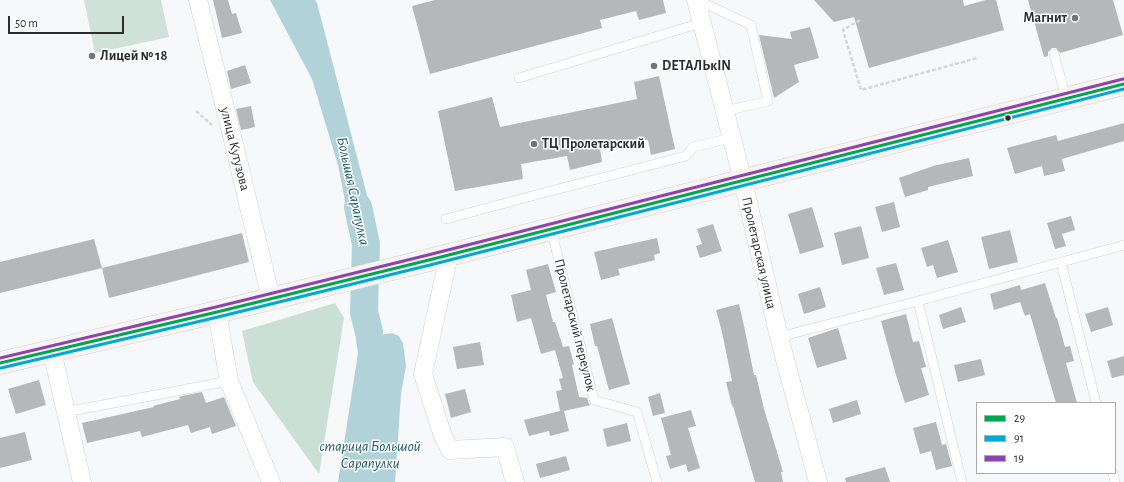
<!DOCTYPE html>
<html>
<head>
<meta charset="utf-8">
<style>
  body { margin:0 }
  #map { position:relative; width:1124px; height:482px; overflow:hidden; background:#f7f8fa; font-family:"Alegreya Sans",sans-serif }
  canvas { display:block }
  .legend { position:absolute; left:976px; top:402px; width:140px; height:72px; box-sizing:border-box; background:#fff; border:1px solid #ababab; margin:0; padding:5px 7px; list-style:none; font-size:12px; color:#2c2d2e }
  .legend li { display:flex; align-items:center; gap:8px; height:20px }
  .legend b { width:20px; border:1px solid #ababab }
  .scale { position:absolute; left:8px; top:16px; width:116px; height:18px; box-sizing:border-box; border:2px solid #2c2d2e; border-top:0; padding-left:5px; font-size:12px; line-height:14px; white-space:nowrap; color:#2c2d2e; -webkit-text-stroke:3px #fff; paint-order:stroke }
</style>
</head>
<body>
<div id="map">
<canvas width="1124" height="482"></canvas>
<ul class="legend">
<li><b style="height:5px;background:#00a651"></b>29</li>
<li><b style="height:5px;background:#00a9ce"></b>91</li>
<li><b style="height:5px;background:#8e44ad"></b>19</li>
</ul>
<div class="scale">50 m</div>
</div>
<script>
const ctx = document.querySelector('canvas').getContext('2d');
ctx.lineJoin = 'round';
function fillPath(path, color) {
  ctx.fillStyle = color;
  ctx.fill(path, 'evenodd');
}
function poly(rows) {
  const path = new Path2D();
  for (const r of rows) {
    path.moveTo(r[0], r[1]);
    for (let i = 2; i < r.length; i += 2) path.lineTo(r[i], r[i + 1]);
  }
  return path;
}
function stroke(path, color, width, dash) {
  ctx.strokeStyle = color;
  ctx.lineWidth = width;
  ctx.lineCap = dash ? 'butt' : 'round';
  ctx.setLineDash(dash || []);
  ctx.stroke(path);
}
function drawText(font, color, halo, rows, align = 'center') {
  ctx.font = font + ' "Alegreya Sans",sans-serif';
  ctx.lineWidth = 3;
  ctx.setLineDash([]);
  ctx.textBaseline = 'middle';
  ctx.strokeStyle = halo;
  ctx.fillStyle = color;
  for (const [text, x, y, turn = 0] of rows) {
    ctx.save();
    ctx.translate(x, y);
    ctx.rotate((+turn || 0) * Math.PI / 180);
    ctx.textAlign = isNaN(turn) ? turn : align;
    if (halo) ctx.strokeText(text, 0, 0);
    ctx.fillText(text, 0, 0);
    ctx.restore();
  }
}
fillPath(poly([
  [84,0,161,0,169,37,95,53]
]), '#cfe1d8');
fillPath(poly([
  [335,303,344,318,319,474,253,382,242,331]
]), '#cae0d6');
fillPath(poly([
  [270,0,315,0,317,3,368,199,375,242,354,247,338,165,312,79],
  [368,293,373,309,373,328,375,333,379,335,392,333,399,336,403,343,406,366,401,394,395,482,338,482,358,353,354,326,355,297]
]), '#b2d2da');
stroke(poly([
  [358,207,366,244,364,312,369,332]
]), '#b2d2da', 28);
fillPath(poly([
  [213,0,228,0,232,14,236,13,242,33,222,38],
  [435,0,663,0,666,13,639,20,636,11,600,20,602,28,430,74,412,6],
  [814,0,963,0,964,6,986,0,996,0,1004,30,869,68,854,17,834,22],
  [1028,0,1113,0,1123,35,1060,53,1056,48,1052,48,1048,52,1048,56,1044,57],
  [810,27,819,58,794,65,799,82,774,98,759,35,792,39,790,32],
  [245,65,251,83,231,89,227,71],
  [659,76,675,149,651,155,648,140,600,148,602,162,570,170,567,156,521,164,523,179,455,191,438,111,492,97,500,127,637,99,634,82],
  [251,106,255,127,241,130,236,109],
  [1124,123,1124,141,1062,159,1065,171,1044,176,1042,166,1015,174,1007,148,1056,135,1058,141],
  [969,158,973,176,928,187,928,190,905,197,899,178,933,166],
  [894,202,900,227,882,232,875,207],
  [812,207,824,247,800,254,788,214],
  [1071,216,1075,230,1062,234,1066,246,1055,249,1047,223],
  [713,224,722,251,700,258,696,246,702,244,697,229],
  [861,226,869,258,842,265,834,233],
  [1010,230,1018,262,989,269,981,237],
  [242,233,249,262,109,298,102,268],
  [657,238,660,253,654,255,655,260,618,269,620,275,601,280,594,252],
  [94,239,102,268,0,293,0,262],
  [948,240,958,272,937,278,933,265,927,267,921,248],
  [896,263,904,290,884,295,876,268],
  [548,264,556,292,546,295,553,322,555,322,563,347,569,346,574,364,572,365,579,397,587,398,589,404,591,405,564,411,569,431,550,436,549,431,529,436,524,420,560,411,556,391,562,390,559,379,563,378,555,350,541,354,531,318,517,322,511,295,531,290,526,270],
  [1045,283,1056,318,1057,318,1065,347,1070,346,1074,361,1066,363,1077,403,1056,403,1030,314,1025,316,1020,302,994,310,990,294,1020,285,1021,290],
  [820,287,826,307,804,314,798,294],
  [739,304,744,326,754,375,756,375,764,409,783,472,781,472,783,482,755,482,733,406,732,406,726,382,732,381,722,332,716,310],
  [961,307,966,322,943,329,939,315],
  [1108,307,1113,325,1091,332,1085,314],
  [906,314,913,342,919,341,926,367,921,368,929,395,905,403,896,375,881,321],
  [612,318,630,384,609,390,597,346,595,346,590,324],
  [838,328,847,359,817,368,808,338],
  [480,342,484,365,457,369,453,347],
  [1124,356,1124,375,1112,378,1107,361],
  [981,359,985,375,958,382,954,365],
  [39,380,46,405,16,414,8,389],
  [465,389,471,412,451,418,445,394],
  [202,392,206,403,224,397,236,426,212,434,210,427,191,433,188,425,142,437,140,431,87,443,82,423,154,407,153,406,180,399,179,397,182,396],
  [660,393,665,413,653,416,648,397],
  [857,400,861,414,833,423,829,409],
  [691,410,696,426,688,428,700,468,688,472,686,464,670,469,666,456,671,455,661,418],
  [936,422,942,445,946,444,952,466,936,470,931,451,920,454,913,428],
  [627,423,631,441,607,447,603,429],
  [25,432,32,460,0,468,0,438],
  [566,456,570,470,540,478,536,464],
  [885,467,890,482,846,482,845,478]
]), '#b6b7b8');
const service = poly([
  [697,0,751,25,768,101,725,111],
  [1054,54,1066,98],
  [519,78,701,23],
  [446,219,543,193,686,156,693,147,731,138],
  [551,229,594,400,637,412,657,482],
  [1061,262,1096,403],
  [918,301,962,482],
  [779,337,918,301,1124,245],
  [66,412,229,381],
  [1113,473,1115,482]
]);
const minor = poly([
  [198,0,234,144,271,299],
  [696,0,743,181,779,337,818,482],
  [449,255,423,374,443,436,450,450,505,447,515,482],
  [217,312,229,381,271,482],
  [52,351,82,482]
]);
const secondary = poly([
  [0,363,217,312,429,260,1124,84]
]);
stroke(service, '#d0d1d2', 10);
stroke(minor, '#d0d1d2', 19);
stroke(secondary, '#d0d1d2', 23);
stroke(poly([
  [860,20,843,30,861,90,977,58],
  [196,111,212,125]
]), '#d7d7d8', 2.5, [4, 2]);
stroke(service, '#fefefe', 9);
stroke(minor, '#fefefe', 18);
stroke(secondary, '#f8f4f3', 22);
stroke(poly([
  [0,363,217,312,429,260,1124,84]
]), '#00a651', 3);
stroke(poly([
  [1,368,218,317,430,265,1124,89]
]), '#00a9ce', 3);
stroke(poly([
  [0,358,216,307,428,255,1123,79]
]), '#8e44ad', 3);
for (const [x, y, r, color] of [
  [1075,18,4,"#737475"],
  [92,56,4,"#737475"],
  [654,66,4,"#737475"],
  [1008,118,3.5,"#2c2d2e"],
  [534,144,4,"#737475"]
]) {
  const dot = new Path2D();
  dot.arc(x, y, r, 0, 2 * Math.PI);
  ctx.fillStyle = color;
  ctx.fill(dot);
  stroke(dot, '#fff', 1.5);
}
drawText('bold 14px', '#2c2d2e', '#fff', [
  ["Магнит",1067,18,"right"],
  ["Лицей № 18",100,56],
  ["DЕТАЛЬкIN",662,66],
  ["ТЦ Пролетарский",542,144]
], 'left');
drawText('14px', '#2c2d2e', '#fff', [
  ["улица Кутузова",235,149,76],
  ["Пролетарская улица",759,253,77],
  ["Пролетарский переулок",575,325,76]
]);
drawText('italic 15px', '#1b5966', '#fff', [
  ["Большая Сарапулка",353,191,78],
  ["старица Большой",370,446],
  ["Сарапулки",370,463]
]);
</script>
</body>
</html>
